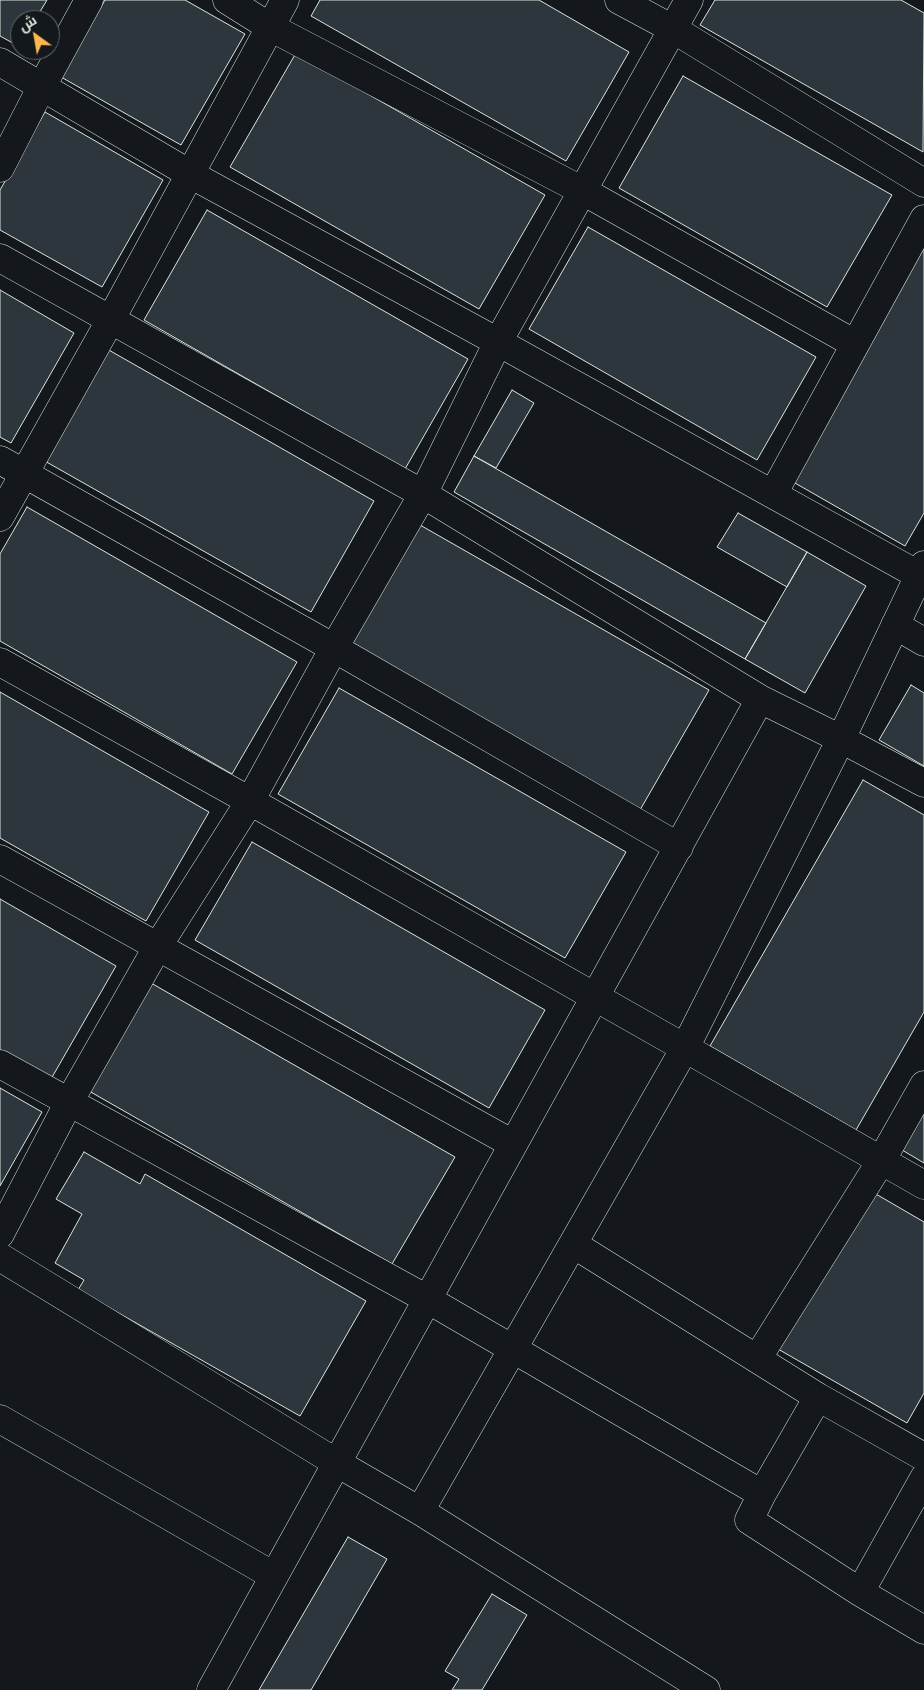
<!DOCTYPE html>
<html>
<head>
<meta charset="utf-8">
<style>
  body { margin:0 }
  #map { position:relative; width:924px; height:1690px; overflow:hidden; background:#14181c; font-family:Commissioner,Cairo,sans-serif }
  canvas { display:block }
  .north { position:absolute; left:10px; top:10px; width:50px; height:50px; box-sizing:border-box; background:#14181c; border:1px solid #626a69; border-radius:50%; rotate:328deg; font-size:14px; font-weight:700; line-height:20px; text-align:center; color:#d8e6dc }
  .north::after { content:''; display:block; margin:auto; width:18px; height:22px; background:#ffb74d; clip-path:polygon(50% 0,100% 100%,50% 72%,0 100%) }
</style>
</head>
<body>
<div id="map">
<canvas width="924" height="1690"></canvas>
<div class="north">ش</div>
</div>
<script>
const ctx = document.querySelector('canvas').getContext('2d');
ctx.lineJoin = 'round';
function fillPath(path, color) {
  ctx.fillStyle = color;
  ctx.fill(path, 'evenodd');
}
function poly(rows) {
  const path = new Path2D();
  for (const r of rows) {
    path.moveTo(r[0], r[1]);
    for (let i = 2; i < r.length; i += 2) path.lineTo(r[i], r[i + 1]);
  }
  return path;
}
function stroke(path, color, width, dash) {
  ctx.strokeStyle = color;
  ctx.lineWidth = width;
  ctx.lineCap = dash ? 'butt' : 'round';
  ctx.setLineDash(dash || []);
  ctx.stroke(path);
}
const building = poly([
  [0,0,47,0,35,20,20,20,20,47,0,36,0,0],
  [105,0,185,0,245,34,181,145,61,77,105,0],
  [320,0,539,0,629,52,566,161,311,16,320,0],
  [715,0,901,0,924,13,923,152,700,25,715,0],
  [296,53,545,195,479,309,230,167,296,53],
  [683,76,892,195,827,307,619,188,683,76],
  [45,112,163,180,102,287,0,230,0,190,45,112],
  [207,210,468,359,405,469,144,320,207,210],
  [588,227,816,357,757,460,529,329,588,227],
  [924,244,924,513,905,546,788,479,924,244],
  [0,290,74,333,11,443,0,437,0,290],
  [107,349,374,501,311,612,43,460,107,349],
  [512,390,534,403,496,468,474,456,512,390],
  [474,456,766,623,745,659,454,492,474,456],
  [27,507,297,662,232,774,0,641,0,554,27,507],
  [738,513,807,552,787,587,717,547,738,513],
  [413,521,709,690,640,810,344,641,413,521],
  [807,552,866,586,805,693,745,659,807,552],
  [911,685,924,693,924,766,879,740,911,685],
  [339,688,626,852,565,958,278,794,339,688],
  [0,692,209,812,146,921,0,838,0,692],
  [863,780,924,815,924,1012,856,1130,710,1046,863,780],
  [252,842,545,1010,489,1108,195,940,252,842],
  [0,899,116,966,51,1079,0,1050,0,899],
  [151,983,455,1157,392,1264,89,1091,151,983],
  [0,1088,42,1112,0,1186,0,1088],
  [924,1088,924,1163,892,1144,924,1088],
  [84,1152,140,1184,145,1174,366,1301,300,1416,78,1290,84,1280,55,1263,82,1214,56,1199,84,1152],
  [869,1190,924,1222,924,1393,907,1423,778,1349,869,1190],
  [348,1537,387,1559,311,1690,259,1690,348,1537],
  [492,1594,527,1615,482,1690,452,1690,459,1679,445,1671,492,1594]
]);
fillPath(building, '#2c363c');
stroke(building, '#d8e6dc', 1);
const minor = poly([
  [227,0,270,27,583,191,855,344],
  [619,0,673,29,924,183],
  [0,62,190,174,498,342,924,578],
  [0,168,42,86,89,0],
  [0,258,423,494,760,699,841,739,924,783],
  [0,460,334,648,679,847],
  [773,494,924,219],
  [0,517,111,319,285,0],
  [895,625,924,642],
  [0,662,250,801,685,1048,924,1185],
  [0,859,513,1144],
  [0,1064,427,1299,762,1494,818,1397],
  [0,1234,69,1102,158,946,250,801,334,648,423,494,498,342,689,0],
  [573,1244,818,1397,924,1457],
  [0,1257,337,1463,420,1511,706,1690],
  [757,1359,881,1161,924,1085],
  [0,1419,274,1576],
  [762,1494,749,1520,860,1592,924,1630],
  [420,1511,685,1048,841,739,924,565],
  [860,1592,924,1478],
  [211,1690,760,699]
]);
stroke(minor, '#d8e6dc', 29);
stroke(minor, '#14181c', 28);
</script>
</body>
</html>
